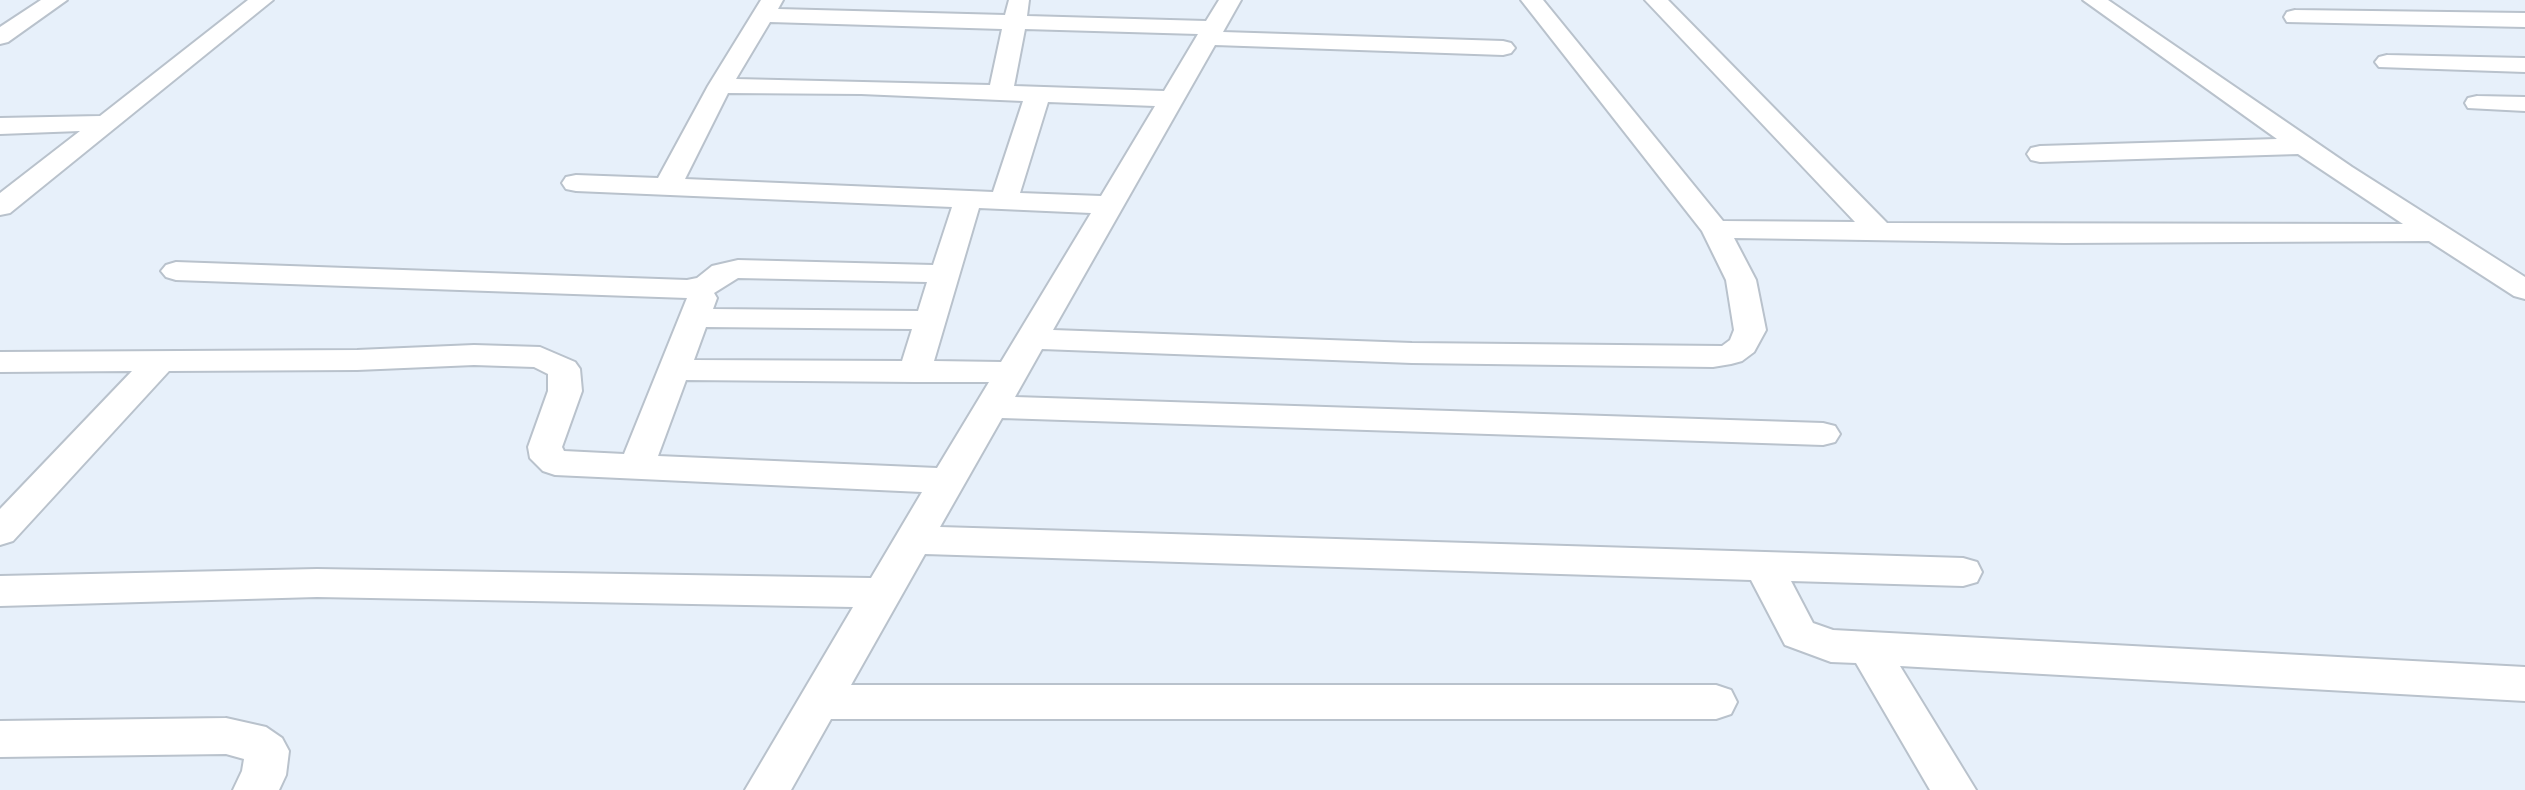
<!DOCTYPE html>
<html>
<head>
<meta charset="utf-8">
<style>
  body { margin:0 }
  canvas { display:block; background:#e7f0fa }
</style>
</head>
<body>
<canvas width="2525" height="790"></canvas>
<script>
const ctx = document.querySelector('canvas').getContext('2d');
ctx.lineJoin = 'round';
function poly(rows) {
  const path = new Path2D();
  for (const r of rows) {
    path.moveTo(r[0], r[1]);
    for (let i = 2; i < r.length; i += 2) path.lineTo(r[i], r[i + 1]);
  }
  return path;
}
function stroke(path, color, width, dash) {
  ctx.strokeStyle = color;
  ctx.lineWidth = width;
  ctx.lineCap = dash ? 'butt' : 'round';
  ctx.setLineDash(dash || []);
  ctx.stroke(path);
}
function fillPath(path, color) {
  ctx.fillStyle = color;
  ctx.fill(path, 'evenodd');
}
const minor = poly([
  [41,0,67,0,8,42,0,44,0,27,41,0],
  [248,0,273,0,10,213,0,215,0,193,80,131,0,134,0,118,100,116,248,0],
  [761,0,783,0,778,9,1005,15,1009,0,1029,0,1027,16,1206,21,1219,0,1241,0,1223,32,1503,41,1511,43,1515,48,1511,53,1503,55,1215,45,1053,330,1412,343,1722,346,1730,340,1734,330,1726,280,1702,231,1521,0,1543,0,1723,221,1855,222,1645,0,1668,0,1887,223,2403,224,2298,154,2040,162,2031,160,2027,154,2031,148,2040,146,2277,139,2083,0,2108,0,2352,167,2525,277,2525,299,2514,296,2429,241,2064,243,1734,238,1756,280,1766,330,1754,352,1742,361,1731,364,1713,367,1412,363,1042,349,1015,397,1823,423,1835,426,1840,434,1835,442,1823,445,1002,418,940,527,1963,558,1977,562,1982,572,1977,582,1963,586,1791,581,1813,623,1833,630,2525,667,2525,701,1900,666,1976,790,1930,790,1856,663,1831,662,1785,645,1751,580,925,554,851,685,1716,685,1731,690,1737,702,1731,714,1716,719,831,719,791,790,745,790,853,607,317,597,0,606,0,576,317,569,871,578,922,492,555,475,543,471,530,458,528,447,548,391,548,374,534,367,474,365,357,370,169,371,13,541,0,545,0,509,132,371,0,372,0,352,357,350,474,345,540,347,575,362,580,369,582,391,562,447,564,451,624,454,687,298,176,280,166,277,161,271,166,265,176,262,687,280,697,278,712,266,738,260,933,265,952,207,576,191,566,189,562,183,566,177,576,175,658,178,708,86,761,0],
  [770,22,1002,29,990,85,736,79,770,22],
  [1025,29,1198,34,1164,91,1014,86,1025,29],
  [728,93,861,94,1023,101,993,192,685,179,728,93],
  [1048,102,1155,106,1101,196,1020,193,1048,102],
  [979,208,1091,213,1001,362,934,361,979,208],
  [738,278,927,282,918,311,713,309,717,298,714,293,738,278],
  [706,327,912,329,902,361,694,360,706,327],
  [686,380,915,382,989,382,937,468,658,456,686,380],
  [2295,10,2525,13,2525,27,2287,22,2284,17,2287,12,2295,10],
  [2387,55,2525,58,2525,72,2379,67,2375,62,2379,57,2387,55],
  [2477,96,2525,97,2525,111,2468,108,2465,103,2468,98,2477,96],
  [226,718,266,727,282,738,289,751,286,775,279,790,233,790,242,771,244,759,226,754,0,757,0,721,226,718]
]);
stroke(minor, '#b9c2cc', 4);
fillPath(minor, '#fff');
</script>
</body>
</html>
